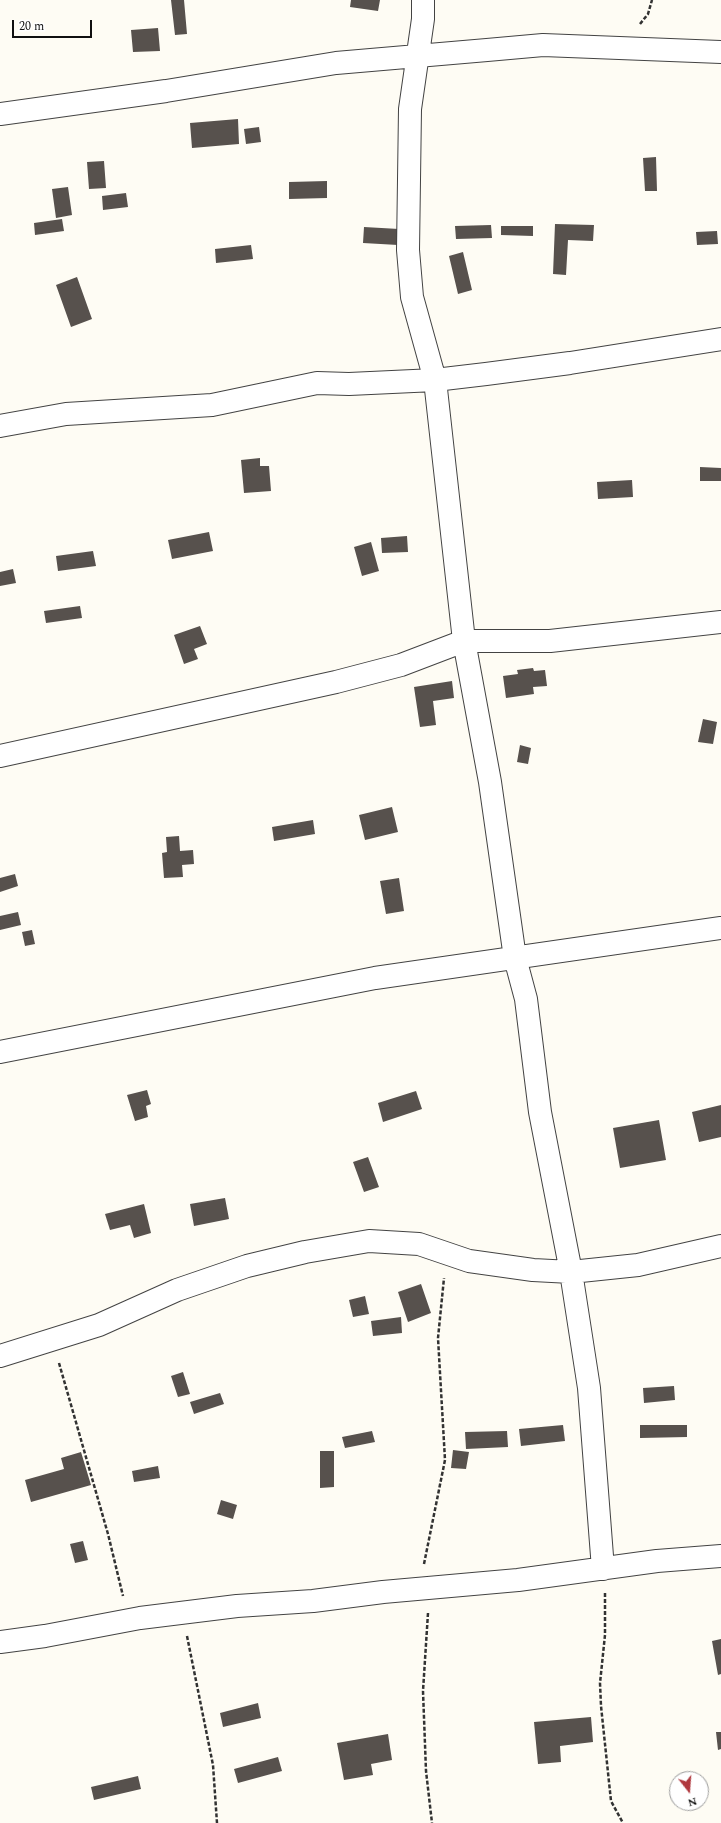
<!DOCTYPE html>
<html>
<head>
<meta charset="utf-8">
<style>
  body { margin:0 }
  #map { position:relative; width:721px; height:1823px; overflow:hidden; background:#fefcf4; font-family:Spectral,serif }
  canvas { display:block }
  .north { position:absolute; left:669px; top:1771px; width:40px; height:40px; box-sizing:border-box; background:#fff; border:1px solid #9f9f9f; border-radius:50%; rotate:163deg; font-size:11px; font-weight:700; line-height:16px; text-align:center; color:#101010 }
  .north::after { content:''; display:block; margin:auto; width:14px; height:18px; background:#b0383e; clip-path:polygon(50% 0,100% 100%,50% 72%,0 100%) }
  .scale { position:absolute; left:12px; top:20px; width:80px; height:18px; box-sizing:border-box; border:2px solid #101010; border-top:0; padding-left:5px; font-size:12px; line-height:14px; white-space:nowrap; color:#101010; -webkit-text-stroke:3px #fff; paint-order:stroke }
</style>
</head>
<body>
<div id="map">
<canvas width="721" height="1823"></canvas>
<div class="north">N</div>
<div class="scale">20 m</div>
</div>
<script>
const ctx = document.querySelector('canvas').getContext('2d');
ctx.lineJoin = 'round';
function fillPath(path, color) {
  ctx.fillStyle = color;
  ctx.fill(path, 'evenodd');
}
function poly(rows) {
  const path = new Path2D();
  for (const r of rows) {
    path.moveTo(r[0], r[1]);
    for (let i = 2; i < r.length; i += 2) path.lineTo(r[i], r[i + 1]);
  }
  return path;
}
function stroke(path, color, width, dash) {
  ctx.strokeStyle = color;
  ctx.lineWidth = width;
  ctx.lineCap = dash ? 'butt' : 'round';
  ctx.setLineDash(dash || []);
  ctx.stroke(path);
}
fillPath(poly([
  [171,0,184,0,187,34,175,35],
  [351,0,380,0,378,11,350,7],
  [158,28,160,51,133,52,131,30],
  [238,119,239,144,192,148,190,123],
  [259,127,261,142,246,144,244,129],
  [656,157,657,191,645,191,643,158],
  [104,161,106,188,89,189,87,162],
  [327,181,327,198,289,199,289,182],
  [68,187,72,215,56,218,52,189],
  [126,193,128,207,103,210,102,196],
  [62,219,64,231,35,235,34,223],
  [555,224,594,225,593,241,568,240,566,275,553,274],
  [491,225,492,238,456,239,455,226],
  [501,226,533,226,533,236,501,235],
  [364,227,399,229,398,245,363,243],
  [717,231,718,244,697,245,696,232],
  [251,245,253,259,216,263,215,249],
  [463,252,472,290,458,294,449,256],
  [77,277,92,319,71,327,56,285],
  [260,458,260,466,269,466,271,491,244,493,241,460],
  [700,467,721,468,721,481,700,481],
  [632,480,633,497,598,499,597,482],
  [209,532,213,551,172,559,168,540],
  [407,536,408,552,382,553,381,538],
  [371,542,379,571,362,576,354,547],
  [93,551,96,566,58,571,56,556],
  [13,569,16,583,0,586,0,572],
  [80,606,82,618,46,623,44,611],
  [200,626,207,644,194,649,198,659,184,664,174,635],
  [533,668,534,671,545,670,547,686,533,687,534,694,506,698,503,676,518,674,517,670],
  [452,681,454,698,433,701,436,725,420,727,414,687],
  [703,719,717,722,713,744,698,742],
  [520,745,531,748,528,764,517,762],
  [392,807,398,832,365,840,359,815],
  [313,820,315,834,274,841,272,827],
  [179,836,180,851,193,850,194,864,182,865,183,877,164,878,162,853,167,852,166,837],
  [15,874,18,886,0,892,0,878],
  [399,878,404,911,386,914,380,881],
  [18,912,21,925,0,930,0,916],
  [32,930,35,944,25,946,22,932],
  [147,1090,151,1104,146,1106,148,1117,135,1121,127,1095],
  [416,1091,422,1109,383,1122,378,1103],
  [721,1105,721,1137,699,1142,692,1112],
  [659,1120,666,1160,620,1168,613,1128],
  [368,1157,379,1187,364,1192,353,1162],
  [225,1198,229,1219,194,1226,190,1204],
  [144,1204,151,1233,134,1238,130,1225,110,1230,105,1214],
  [421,1284,431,1313,408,1322,398,1292],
  [365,1296,369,1314,353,1317,349,1300],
  [401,1317,402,1333,373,1336,371,1321],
  [183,1372,190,1394,178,1397,171,1376],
  [674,1386,675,1400,644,1403,643,1388],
  [220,1393,224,1404,194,1414,190,1402],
  [563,1425,565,1441,521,1446,519,1429],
  [640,1425,687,1425,687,1437,640,1438],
  [372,1431,375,1442,345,1448,342,1437],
  [507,1431,508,1447,466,1449,465,1432],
  [453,1450,469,1452,466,1469,451,1468],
  [320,1451,334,1451,334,1487,320,1488],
  [81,1452,91,1485,31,1502,25,1480,64,1469,61,1458],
  [158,1466,160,1478,134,1482,132,1471],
  [221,1500,237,1505,233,1519,217,1514],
  [83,1541,88,1560,75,1563,70,1544],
  [721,1639,721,1674,718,1675,712,1641],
  [258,1703,261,1718,223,1727,220,1713],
  [591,1717,593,1742,560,1746,561,1762,538,1764,534,1722],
  [716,1732,721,1732,721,1749,718,1750],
  [388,1734,392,1760,371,1764,373,1775,344,1780,337,1743],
  [278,1757,282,1771,238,1783,234,1769],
  [138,1776,141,1789,94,1800,91,1787]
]), '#57514d');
const minor = poly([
  [423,0,423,19,410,109,408,250,412,297,435,380,464,641,490,782,515,958,526,999,540,1112,571,1272,589,1388,603,1569],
  [0,114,166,91,336,63,487,50,543,45,721,52],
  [0,426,66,414,212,405,317,383,349,384,435,380,486,374,570,363,721,339],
  [0,756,336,682,401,665,464,641,550,641,721,622],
  [0,1052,375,978,721,928],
  [0,1356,99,1325,177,1290,247,1266,305,1252,369,1241,419,1244,469,1261,533,1270,571,1272,638,1265,721,1246],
  [0,1642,45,1636,140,1618,237,1606,313,1601,383,1592,518,1580,657,1561,721,1556]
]);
stroke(minor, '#434343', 24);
stroke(poly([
  [640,24,648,14,652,0],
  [59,1363,108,1534,123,1596],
  [424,1564,445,1460,438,1338,444,1278],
  [605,1593,605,1635,600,1683,601,1706,611,1801,623,1823],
  [428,1613,423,1691,426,1771,432,1823],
  [187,1636,213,1765,217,1823]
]), '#323232', 2.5, [4, 2]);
stroke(minor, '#fff', 22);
</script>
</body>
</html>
